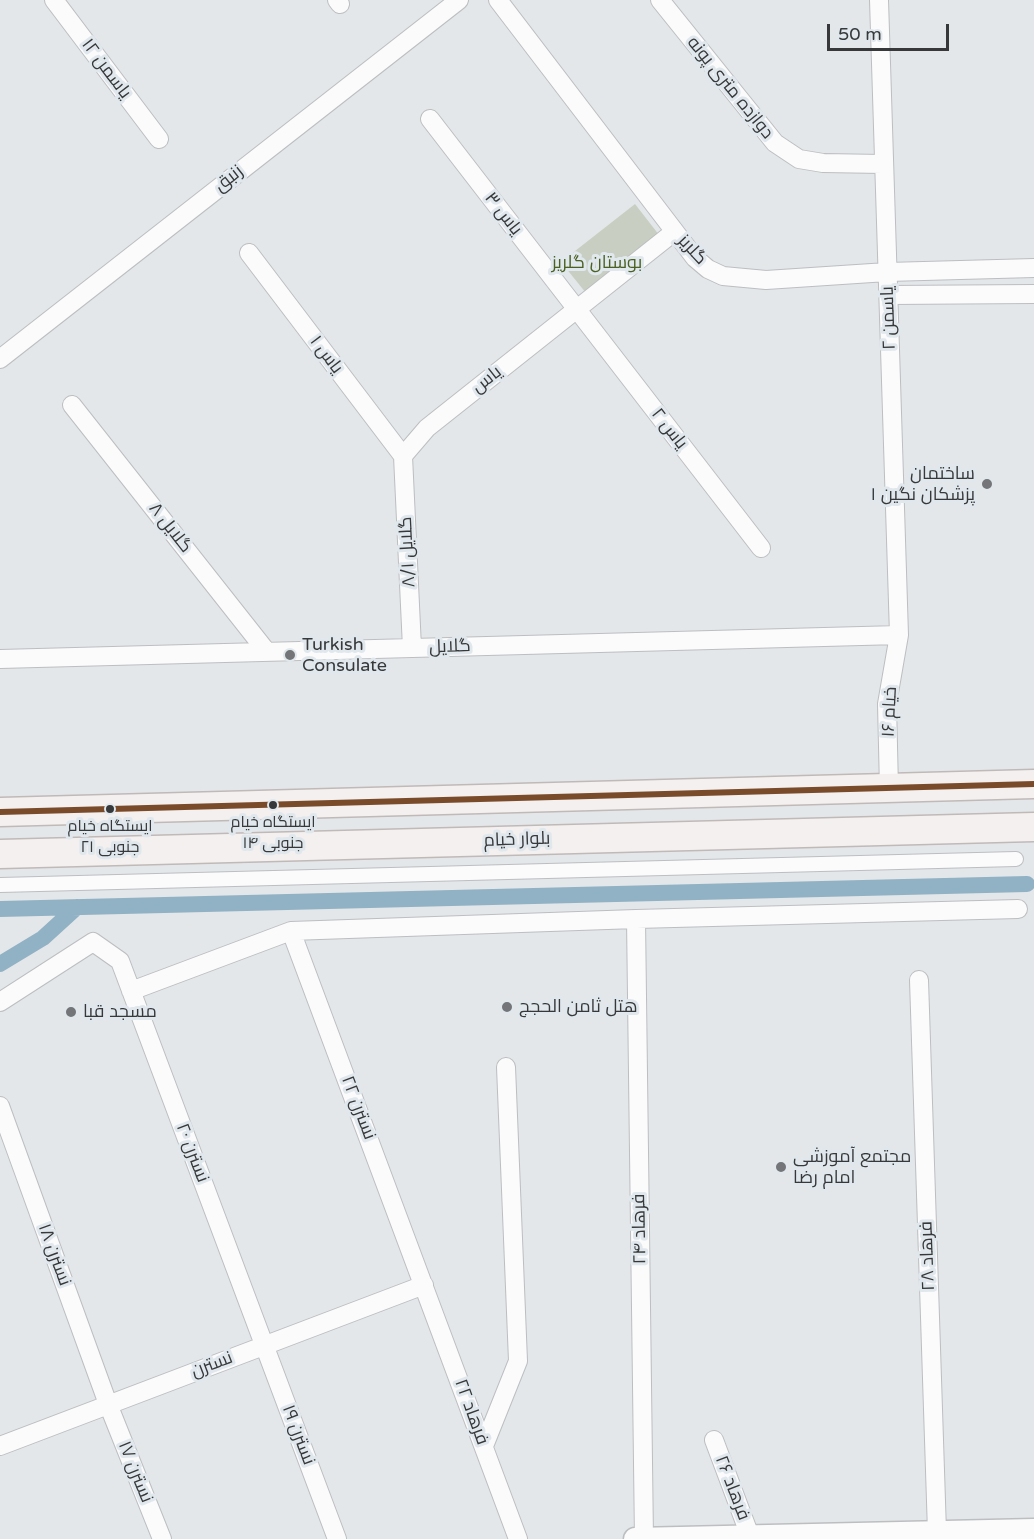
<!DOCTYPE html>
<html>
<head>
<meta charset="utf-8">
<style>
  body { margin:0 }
  #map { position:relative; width:1034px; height:1539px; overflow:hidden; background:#e4e7ea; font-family:"Varela Round",sans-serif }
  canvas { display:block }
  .scale { position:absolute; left:827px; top:24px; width:122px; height:27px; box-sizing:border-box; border:3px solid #36383a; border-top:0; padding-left:8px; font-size:18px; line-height:21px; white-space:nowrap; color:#36383a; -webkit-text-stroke:4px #e1e8ed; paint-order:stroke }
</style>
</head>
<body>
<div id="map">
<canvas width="1034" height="1539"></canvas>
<div class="scale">50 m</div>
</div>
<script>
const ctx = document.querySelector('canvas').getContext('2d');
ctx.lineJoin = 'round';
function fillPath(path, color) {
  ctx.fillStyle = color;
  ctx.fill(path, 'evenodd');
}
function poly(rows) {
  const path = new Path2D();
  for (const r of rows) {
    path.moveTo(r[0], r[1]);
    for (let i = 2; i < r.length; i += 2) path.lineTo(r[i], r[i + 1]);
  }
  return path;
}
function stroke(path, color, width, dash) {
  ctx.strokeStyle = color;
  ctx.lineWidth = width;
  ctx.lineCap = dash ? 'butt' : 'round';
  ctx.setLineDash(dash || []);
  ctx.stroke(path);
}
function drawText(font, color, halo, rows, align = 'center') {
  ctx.font = font + ' "Varela Round",Cairo,sans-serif';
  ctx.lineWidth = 6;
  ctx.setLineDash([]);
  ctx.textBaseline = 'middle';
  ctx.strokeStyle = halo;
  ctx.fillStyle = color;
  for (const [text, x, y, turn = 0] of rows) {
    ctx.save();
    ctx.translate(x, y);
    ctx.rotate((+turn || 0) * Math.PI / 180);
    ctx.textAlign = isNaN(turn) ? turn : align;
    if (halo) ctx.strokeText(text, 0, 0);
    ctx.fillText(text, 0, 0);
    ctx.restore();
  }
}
fillPath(poly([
  [635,204,663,240,590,298,561,262]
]), '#c8cfc2');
stroke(poly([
  [0,909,1027,884],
  [0,964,43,938,77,907]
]), '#91b2c4', 16);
const pedestrian = poly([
  [0,885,1016,859]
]);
const minor = poly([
  [54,0,159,139],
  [337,0,340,4],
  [498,0,695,258,708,269,723,276,766,280,887,272,1034,268],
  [660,0,775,143,799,159,823,163,883,164],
  [879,0,899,635,887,704,889,788],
  [430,119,761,548],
  [249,253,403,456],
  [889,295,1034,294],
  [0,359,459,0],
  [72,405,267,652],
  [403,456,427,428,674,232],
  [403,456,412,648],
  [0,659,899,635],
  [636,919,644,1539],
  [291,931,518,1539],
  [919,980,937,1532,935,1539],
  [131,991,291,931,636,919,1018,909],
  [0,1002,93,942,120,961,337,1539],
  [0,1106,108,1404,162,1539],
  [714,1440,750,1536],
  [0,1446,424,1285],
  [484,1446,518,1361,506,1067]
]);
const tertiary = poly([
  [635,1539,1034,1530]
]);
const primary = poly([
  [0,812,1034,784],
  [0,854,1034,827]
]);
stroke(pedestrian, '#bcbec0', 16);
stroke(minor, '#bcbec0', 20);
stroke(tertiary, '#bcbec0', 25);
stroke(primary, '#c0b9b8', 31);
stroke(pedestrian, '#fbfbfc', 14);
stroke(minor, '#fbfbfc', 18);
stroke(tertiary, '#fbfbfc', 22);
stroke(primary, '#f3f0ef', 28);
stroke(poly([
  [0,812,1034,784]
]), '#7a4b2a', 6);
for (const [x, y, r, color] of [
  [987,484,6,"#737578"],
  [290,655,6,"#737578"],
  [273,805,5,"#36383a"],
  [110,809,5,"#36383a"],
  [507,1007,6,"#737578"],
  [71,1012,6,"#737578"],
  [781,1167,6,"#737578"]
]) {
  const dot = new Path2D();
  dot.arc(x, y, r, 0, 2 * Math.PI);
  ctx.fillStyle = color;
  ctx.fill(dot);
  stroke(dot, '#e1e8ed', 2);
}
drawText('16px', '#36383a', '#e1e8ed', [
  ["ایستگاه خیام",273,823],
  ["جنوبی ۱۴",273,844],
  ["ایستگاه خیام",110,827],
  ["جنوبی ۲۱",110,848]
]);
drawText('18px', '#36383a', '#e1e8ed', [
  ["یاسمن ۱۲",106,69,53],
  ["دوازده متری پونه",730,88,51],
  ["زنبق",229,179,-38],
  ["یاس ۳",503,214,52],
  ["گلریز",692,250,47],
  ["یاسمن ۲",889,318,-92],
  ["یاس ۱",326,355,53],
  ["یاس",487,380,-38],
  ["یاس ۲",669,429,52],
  ["گلایل ۸",170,528,52],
  ["گلایل ۸/۱",408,552,-93],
  ["گلایل",450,647,-2],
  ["خیام ۱۶",890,712,-87],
  ["بلوار خیام",517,840,-2],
  ["نسترن ۲۲",358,1108,69],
  ["نسترن ۲۰",192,1153,69],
  ["فرهاد ۲۴",640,1229,-91],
  ["نسترن ۱۸",54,1255,70],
  ["فرهاد ۲۸",928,1256,-92],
  ["نسترن",212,1365,-21],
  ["فرهاد ۲۲",471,1412,70],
  ["نسترن ۱۹",298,1435,69],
  ["نسترن ۱۷",135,1472,68],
  ["فرهاد ۲۶",732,1488,69]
]);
drawText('18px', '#4c6021', '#e1e8ed', [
  ["بوستان گلریز",597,263]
]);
drawText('18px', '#36383a', '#e1e8ed', [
  ["ساختمان",975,474,"right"],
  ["پزشکان نگین ۱",975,495,"right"],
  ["Turkish",302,645],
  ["Consulate",302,666],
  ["هتل ثامن الحجج",519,1007],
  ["مسجد قبا",83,1012],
  ["مجتمع آموزشی",793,1157],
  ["امام رضا",793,1178]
], 'left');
</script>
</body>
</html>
